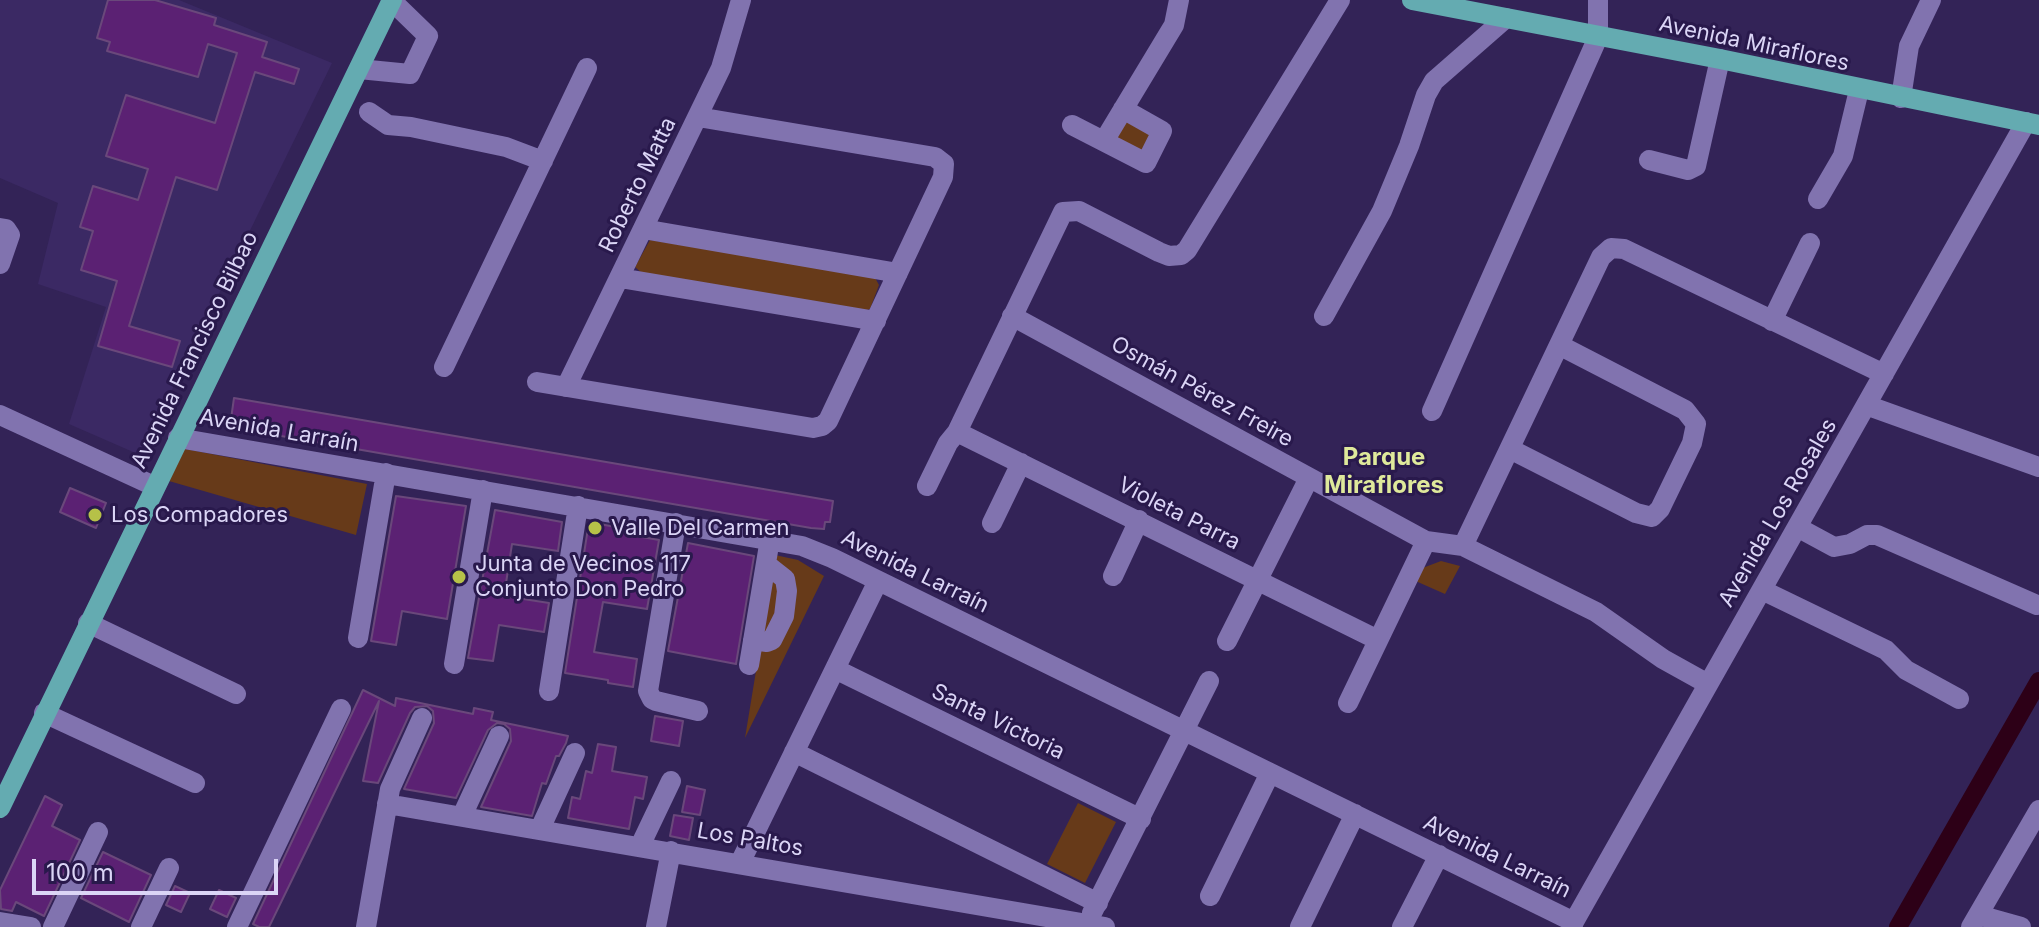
<!DOCTYPE html>
<html>
<head>
<meta charset="utf-8">
<style>
  body { margin:0 }
  #map { position:relative; width:2039px; height:927px; overflow:hidden; background:#332357; font-family:Inter,sans-serif }
  canvas { display:block }
  .scale { position:absolute; left:32px; top:859px; width:246px; height:36px; box-sizing:border-box; border:4px solid #dbd5f6; border-top:0; padding-left:10px; font-size:24px; line-height:28px; white-space:nowrap; color:#dbd5f6; -webkit-text-stroke:6px #29194c; paint-order:stroke }
</style>
</head>
<body>
<div id="map">
<canvas width="2039" height="927"></canvas>
<div class="scale">100 m</div>
</div>
<script>
const ctx = document.querySelector('canvas').getContext('2d');
ctx.lineJoin = 'round';
function fillPath(path, color) {
  ctx.fillStyle = color;
  ctx.fill(path, 'evenodd');
}
function poly(rows) {
  const path = new Path2D();
  for (const r of rows) {
    path.moveTo(r[0], r[1]);
    for (let i = 2; i < r.length; i += 2) path.lineTo(r[i], r[i + 1]);
  }
  return path;
}
function stroke(path, color, width, dash) {
  ctx.strokeStyle = color;
  ctx.lineWidth = width;
  ctx.lineCap = dash ? 'butt' : 'round';
  ctx.setLineDash(dash || []);
  ctx.stroke(path);
}
function drawText(font, color, halo, rows, align = 'center') {
  ctx.font = font + ' Inter,sans-serif';
  ctx.lineWidth = 6;
  ctx.setLineDash([]);
  ctx.textBaseline = 'middle';
  ctx.strokeStyle = halo;
  ctx.fillStyle = color;
  for (const [text, x, y, turn = 0] of rows) {
    ctx.save();
    ctx.translate(x, y);
    ctx.rotate((+turn || 0) * Math.PI / 180);
    ctx.textAlign = isNaN(turn) ? turn : align;
    if (halo) ctx.strokeText(text, 0, 0);
    ctx.fillText(text, 0, 0);
    ctx.restore();
  }
}
fillPath(poly([
  [0,0,179,0,332,63,140,455,69,424,106,307,38,284,58,203,0,178]
]), '#3b2964');
fillPath(poly([
  [1124,120,1155,136,1145,156,1112,140],
  [650,240,874,276,879,285,870,309,863,311,643,274,635,267],
  [175,447,367,484,356,535,162,479],
  [775,555,798,560,824,576,745,738],
  [1441,561,1460,566,1445,594,1411,579,1420,569],
  [1078,803,1116,822,1085,883,1047,864]
]), '#673a19');
stroke(poly([
  [1898,927,2039,681]
]), '#2d0017', 18);
const building = poly([
  [108,0,155,0,216,18,214,25,267,42,262,57,299,69,294,84,255,72,217,190,176,177,129,326,180,341,172,367,98,346,117,281,81,270,93,231,80,227,93,186,138,200,148,169,106,156,126,95,215,123,237,53,208,44,198,77,107,51,110,42,97,38,108,0],
  [234,398,833,501,830,522,825,522,824,529,811,528,235,428,236,420,231,419,234,398],
  [70,488,106,503,96,528,60,512,70,488],
  [396,496,466,506,447,619,402,611,396,645,371,641,396,496],
  [495,510,562,522,558,551,512,544,504,596,549,603,544,632,499,625,493,661,468,658,495,510],
  [589,522,626,529,625,534,659,540,647,609,603,602,594,652,637,659,633,687,608,683,608,680,565,673,589,522],
  [688,543,754,556,736,664,668,651,688,543],
  [363,690,395,706,396,698,473,714,474,708,493,712,491,720,568,736,566,743,559,756,556,756,546,784,542,783,532,816,481,807,511,741,510,729,504,724,497,723,488,730,456,798,404,789,434,723,433,711,427,706,415,707,410,713,378,783,363,781,379,701,269,927,259,927,253,924,363,690],
  [655,716,683,721,679,746,651,741,655,716],
  [598,744,616,747,612,771,647,777,643,799,635,797,629,829,568,818,572,797,580,799,586,771,592,773,598,744],
  [687,786,705,790,700,815,682,812,687,786],
  [45,796,62,805,52,826,80,840,44,916,16,902,12,911,1,909,0,890,45,796],
  [674,815,693,818,689,840,670,836,674,815],
  [103,852,151,875,129,922,81,898,103,852],
  [175,886,190,893,181,912,166,905,175,886],
  [219,890,236,898,227,917,210,909,219,890]
]);
fillPath(building, '#5b2173');
stroke(building, '#6a487b', 2);
stroke(poly([
  [359,69,410,74,428,36,391,0],
  [1901,98,1909,46,1931,0],
  [369,112,388,125,411,127,506,147,543,161],
  [1072,125,1146,163,1162,131,1123,109],
  [1104,141,1174,25,1179,0],
  [1649,160,1688,170,1696,166,1720,59],
  [1818,199,1843,156,1859,90],
  [0,228,6,229,10,235,0,264],
  [643,229,898,273],
  [620,278,876,321],
  [1012,316,1426,541,1463,546,1596,612,1663,659,1708,684],
  [1324,316,1382,211,1409,146,1426,95,1434,81,1506,18],
  [1772,321,1810,243],
  [444,367,587,68],
  [537,382,813,428,822,426,828,421,943,177,944,164,935,157,698,117],
  [566,387,721,68,741,0],
  [1866,405,2039,467],
  [1432,411,1598,37,1598,0],
  [0,415,154,486],
  [957,432,1378,640],
  [178,438,802,546,832,558,1574,922],
  [1510,449,1636,513,1652,517,1660,509,1692,443,1696,424,1685,410,1559,345],
  [927,486,948,443,957,432,1063,212,1079,211,1159,252,1169,256,1181,255,1187,250,1340,0],
  [676,523,648,691,652,699,656,701,698,711],
  [992,523,1021,463],
  [1797,527,1834,547,1850,544,1867,535,1877,535,2037,605],
  [1463,546,1601,257,1611,248,1624,249,1884,374],
  [1113,576,1139,520],
  [1762,590,1886,650,1906,670,1959,699],
  [88,623,236,694],
  [358,638,386,473],
  [753,640,767,642,772,640,784,616,787,591,785,579,766,564],
  [1227,641,1309,478],
  [454,664,483,490],
  [749,665,770,539],
  [835,669,1141,819],
  [549,691,578,506],
  [1348,703,1426,541],
  [44,713,195,783],
  [794,752,1098,903],
  [387,804,1105,927],
  [462,816,499,736],
  [540,829,575,753],
  [640,846,671,781],
  [740,863,878,581],
  [1210,896,1270,773],
  [1092,913,1209,681],
  [1978,915,2021,927],
  [0,922,31,927],
  [53,927,98,832],
  [141,927,169,868],
  [237,927,341,709],
  [366,927,390,789,422,718],
  [656,927,671,851],
  [1300,927,1355,814],
  [1402,927,1439,855],
  [1571,927,2026,122],
  [1971,927,2039,810]
]), '#8173af', 20);
stroke(poly([
  [1412,0,1720,59,2039,125],
  [0,808,392,0]
]), '#64abb1', 20);
for (const [x, y, r, color] of [
  [95,515,8,"#b6c148"],
  [595,528,8,"#b6c148"],
  [459,577,8,"#b6c148"]
]) {
  const dot = new Path2D();
  dot.arc(x, y, r, 0, 2 * Math.PI);
  ctx.fillStyle = color;
  ctx.fill(dot);
  stroke(dot, '#29194c', 3);
}
drawText('22px', '#dbd5f6', '#29194c', [
  ["Avenida Miraflores",1754,44,12],
  ["Roberto Matta",638,185,-64],
  ["Avenida Francisco Bilbao",195,350,-64],
  ["Osmán Pérez Freire",1202,392,29],
  ["Avenida Larraín",279,431,10],
  ["Avenida Los Rosales",1778,513,-60],
  ["Violeta Parra",1179,514,27],
  ["Avenida Larraín",915,572,26],
  ["Santa Victoria",998,722,26],
  ["Los Paltos",750,840,10],
  ["Avenida Larraín",1497,857,26]
]);
drawText('22px', '#dbd5f6', '#29194c', [
  ["Los Compadores",111,515],
  ["Valle Del Carmen",611,528],
  ["Junta de Vecinos 117",475,564],
  ["Conjunto Don Pedro",475,589]
], 'left');
drawText('bold 24px', '#dfe99b', '#29194c', [
  ["Parque",1384,458],
  ["Miraflores",1384,486]
]);
</script>
</body>
</html>
